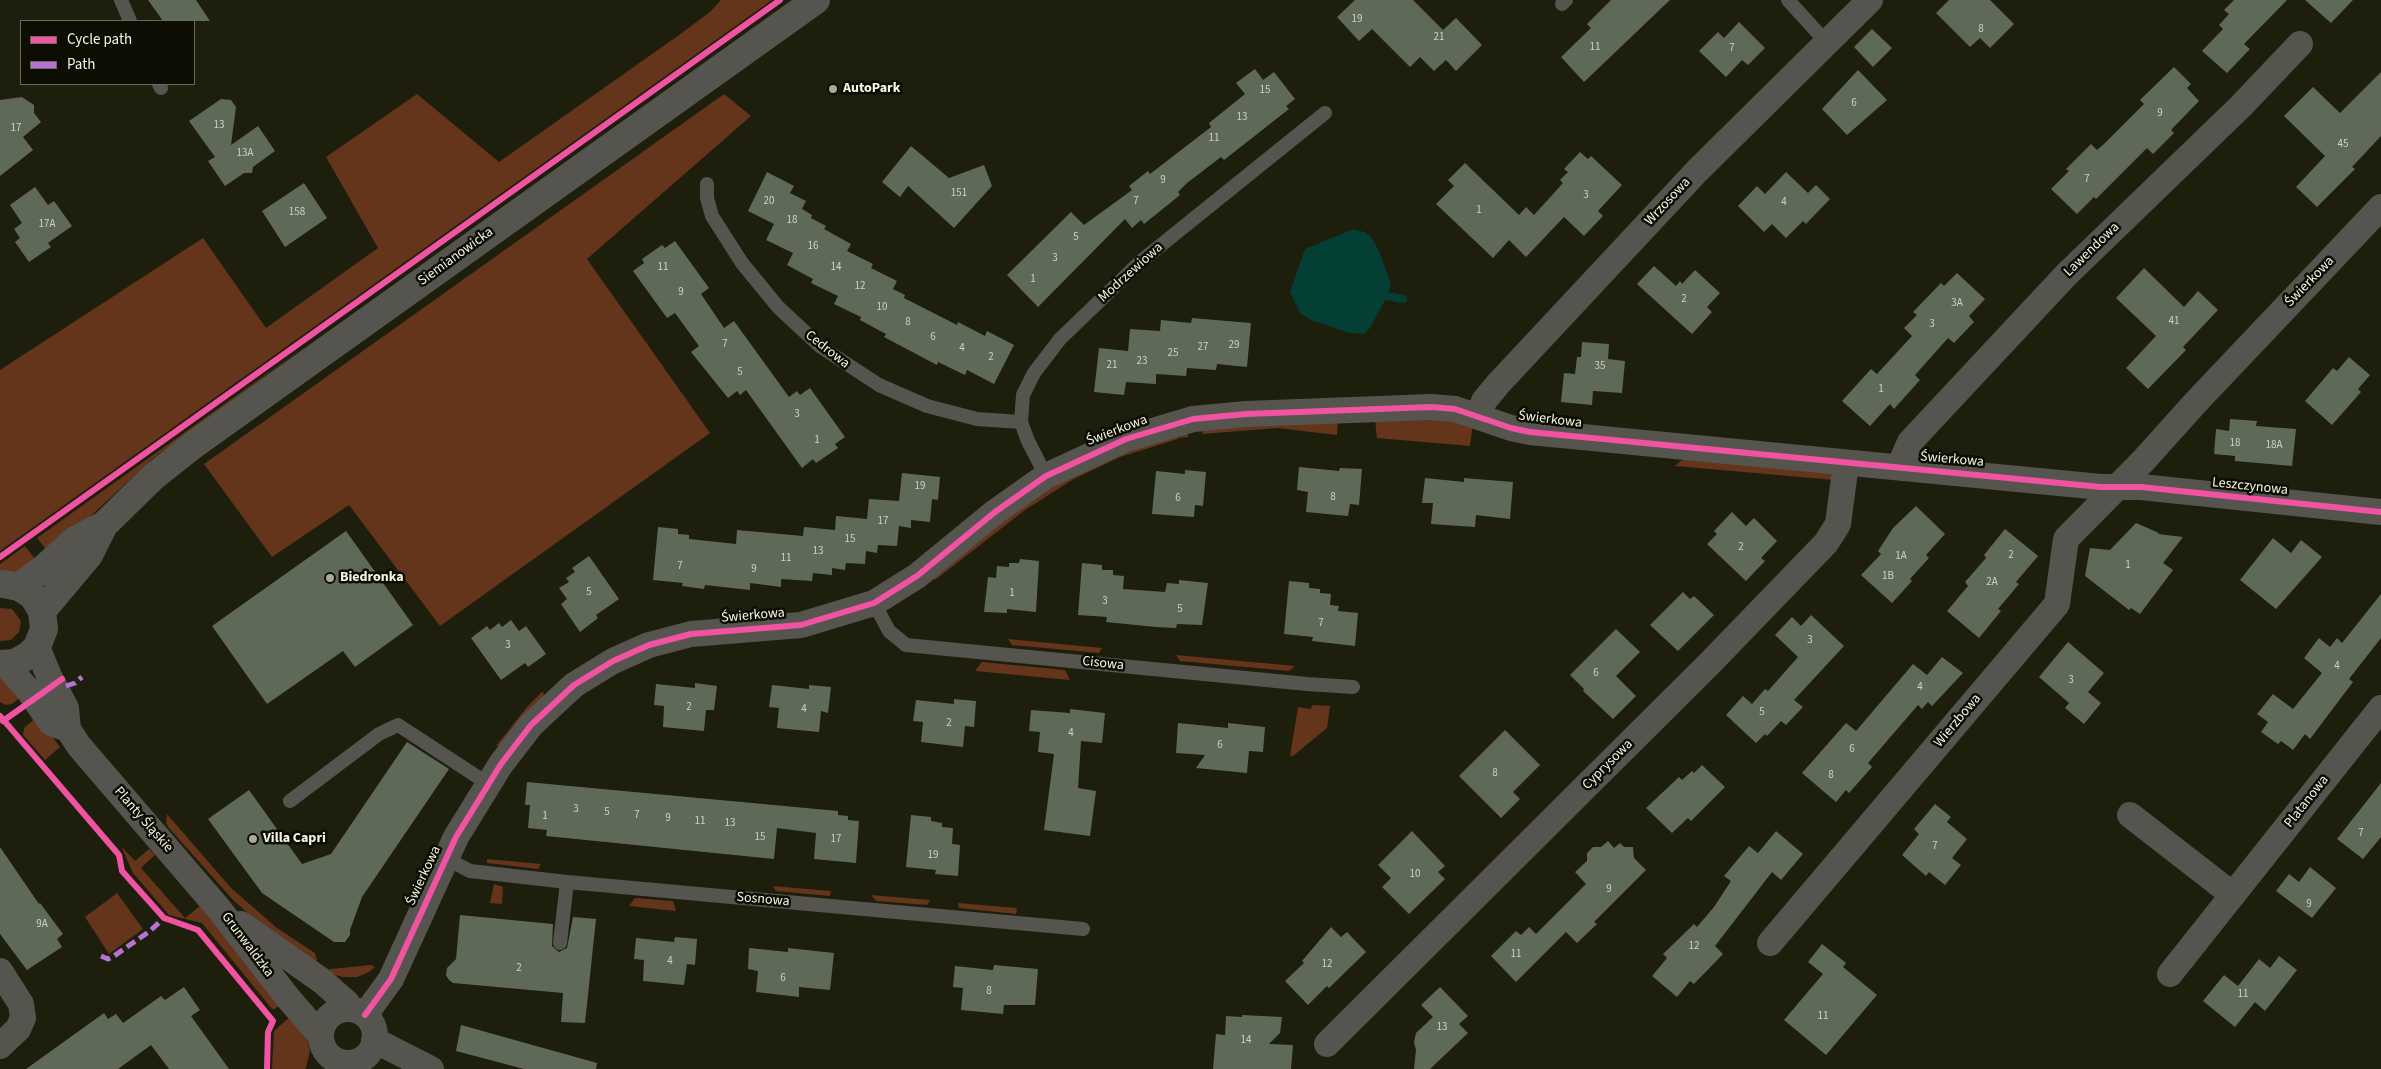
<!DOCTYPE html>
<html>
<head>
<meta charset="utf-8">
<style>
  body { margin:0 }
  #map { position:relative; width:2381px; height:1069px; overflow:hidden; background:#1e1e0d; font-family:"Source Sans 3",sans-serif }
  canvas { display:block }
  .legend { position:absolute; left:20px; top:20px; width:175px; height:65px; box-sizing:border-box; background:#0d0d03; border:1px solid #696a5d; margin:0; padding:6px 9px; list-style:none; font-size:15px; color:#f4f6e4 }
  .legend li { display:flex; align-items:center; gap:10px; height:25px }
  .legend b { width:25px; border:1px solid #696a5d }
</style>
</head>
<body>
<div id="map">
<canvas width="2381" height="1069"></canvas>
<ul class="legend">
<li><b style="height:6px;background:#f153a3"></b>Cycle path</li>
<li><b style="height:6px;background:#b673d3"></b>Path</li>
</ul>
</div>
<script>
const ctx = document.querySelector('canvas').getContext('2d');
ctx.lineJoin = 'round';
function fillPath(path, color) {
  ctx.fillStyle = color;
  ctx.fill(path, 'evenodd');
}
function poly(rows) {
  const path = new Path2D();
  for (const r of rows) {
    if (r.length === 3) {
      path.moveTo(r[0] + r[2], r[1]);
      path.arc(r[0], r[1], r[2], 0, 2 * Math.PI);
      continue;
    }
    path.moveTo(r[0], r[1]);
    for (let i = 2; i < r.length; i += 2) path.lineTo(r[i], r[i + 1]);
  }
  return path;
}
function stroke(path, color, width, dash) {
  ctx.strokeStyle = color;
  ctx.lineWidth = width;
  ctx.lineCap = dash ? 'butt' : 'round';
  ctx.setLineDash(dash || []);
  ctx.stroke(path);
}
function drawText(font, color, halo, rows, align = 'center') {
  ctx.font = font + ' "Source Sans 3",sans-serif';
  ctx.lineWidth = 5;
  ctx.setLineDash([]);
  ctx.textBaseline = 'middle';
  ctx.strokeStyle = halo;
  ctx.fillStyle = color;
  for (const [text, x, y, turn = 0] of rows) {
    ctx.save();
    ctx.translate(x, y);
    ctx.rotate((+turn || 0) * Math.PI / 180);
    ctx.textAlign = isNaN(turn) ? turn : align;
    if (halo) ctx.strokeText(text, 0, 0);
    ctx.fillText(text, 0, 0);
    ctx.restore();
  }
}
fillPath(poly([
  [721,0,772,0,0,551,0,370,203,238,266,328,378,248,326,157,417,94,499,162,679,35,710,12],
  [724,94,751,116,587,259,710,433,440,626,349,505,272,557,204,464],
  [311,342,152,459,50,554,37,538],
  [1436,415,1473,423,1470,446,1377,438,1375,419],
  [1338,421,1337,435,1278,428,1202,434,1204,426],
  [1184,430,1189,437,1180,438,1180,436,1178,439,1120,457,1072,480,1025,510,935,580,932,576,1052,482],
  [1684,458,1828,471,1835,480,1675,466],
  [25,546,39,564,27,571,0,574,0,564],
  [0,608,12,609,21,621,19,632,11,640,0,641],
  [1008,639,1102,648,1099,653,1012,645],
  [1176,655,1295,666,1289,671,1180,661],
  [982,662,1065,670,1070,680,975,671],
  [0,675,22,696,12,704,6,705,0,702],
  [543,691,544,697,502,746,496,746,527,707],
  [1312,705,1330,706,1327,728,1293,756,1290,756,1298,707,1311,709],
  [37,717,60,747,45,760,23,735,24,728],
  [167,814,231,888,277,928,315,953,317,960,313,965,264,927,233,900,169,828,166,823],
  [121,846,135,861,149,849,155,855,141,868,185,918,200,906,282,1003,275,1009,272,1009,202,923,169,915,133,873],
  [487,859,541,864,538,869,487,863],
  [494,884,503,887,502,904,490,903],
  [773,886,831,891,830,896,776,891],
  [117,893,143,929,109,954,85,917],
  [871,895,930,900,927,905,876,901],
  [635,898,673,901,676,911,629,906],
  [958,903,1017,908,1016,914,959,908],
  [371,965,375,967,369,972,357,977,343,977,327,973,330,969],
  [292,1015,307,1037,310,1051,306,1067,305,1069,272,1069,274,1031]
]), '#64341b');
fillPath(poly([
  [1354,229,1364,232,1371,237,1379,251,1391,285,1387,296,1370,328,1364,334,1349,333,1311,320,1300,313,1290,292,1305,249]
]), '#033f34');
stroke(poly([
  [1387,296,1403,299]
]), '#033f34', 8);
fillPath(poly([
  [148,0,196,0,210,21,163,21],
  [1355,0,1413,0,1443,30,1456,18,1482,45,1456,71,1446,60,1434,71,1420,57,1410,67,1372,29,1359,41,1337,17],
  [1611,0,1670,0,1584,82,1561,57,1591,28,1587,24],
  [1949,0,1990,0,2014,24,1990,48,1980,38,1970,47,1936,13],
  [2234,0,2287,0,2244,44,2250,49,2227,73,2202,51,2223,29,2219,25,2229,14,2224,10],
  [2305,0,2353,0,2331,23],
  [1739,22,1765,48,1748,65,1742,60,1726,77,1699,51,1718,32,1724,38],
  [1872,29,1892,48,1873,67,1854,47],
  [2174,67,2191,84,2187,88,2199,101,2171,130,2174,133,2153,154,2147,148,2096,199,2094,197,2077,214,2051,189,2069,171,2066,169,2091,144,2097,150,2104,144,2144,104,2140,100],
  [1255,69,1263,80,1274,72,1295,99,1286,106,1289,109,1224,160,1221,157,1187,183,1178,192,1180,195,1144,224,1141,220,1132,228,1125,219,1038,307,1007,275,1071,212,1084,225,1132,190,1129,186,1148,171,1150,174,1211,127,1209,123,1245,94,1236,83],
  [1858,70,1887,100,1847,135,1822,109],
  [2381,72,2381,136,2352,167,2355,169,2317,207,2296,187,2325,156,2284,116,2313,87,2340,113],
  [22,97,34,105,34,113,41,122,23,137,33,150,0,176,0,100],
  [221,99,231,100,236,107,231,145,258,126,275,151,253,167,252,173,244,173,225,186,208,161,215,157,189,121],
  [911,146,949,178,984,165,992,186,954,228,908,186,900,197,882,182],
  [1580,152,1588,159,1591,156,1622,185,1598,211,1603,216,1584,236,1564,217,1526,257,1509,240,1493,258,1436,204,1454,186,1448,180,1465,163,1519,215,1526,207,1534,215,1563,183,1560,180,1568,172,1564,169],
  [767,172,794,186,790,193,806,201,802,209,812,215,811,218,826,226,824,229,851,244,847,251,873,264,871,268,897,281,893,289,905,295,904,298,957,325,958,322,985,336,987,331,1014,345,994,384,967,370,965,375,938,362,937,365,884,337,886,334,860,320,861,317,834,304,838,296,811,283,813,279,787,265,793,253,766,240,774,224,748,211],
  [1786,172,1808,193,1816,185,1830,199,1806,224,1803,221,1786,238,1772,224,1764,232,1738,206,1757,186,1765,194],
  [304,183,327,218,285,247,262,211],
  [35,187,48,205,54,201,72,226,48,243,51,247,29,262,15,242,20,238,14,229,22,223,10,205],
  [675,241,709,288,701,294,724,328,734,321,789,397,797,391,800,395,810,388,845,437,835,444,838,448,816,463,813,459,802,468,746,390,740,395,737,391,728,398,691,352,699,346,675,313,667,318,633,271,644,263,642,259,662,245,665,248],
  [1654,266,1676,286,1680,281,1682,284,1695,270,1720,293,1707,307,1712,312,1692,334,1637,284],
  [2144,268,2184,307,2198,291,2218,310,2183,347,2186,350,2148,389,2126,368,2156,336,2116,298],
  [1957,273,1985,299,1969,316,1974,322,1954,343,1948,338,1915,375,1920,380,1894,409,1890,404,1870,426,1842,401,1871,369,1877,374,1912,336,1904,328,1917,315,1913,312,1941,283,1944,286],
  [1192,318,1251,323,1247,367,1217,364,1216,370,1187,368,1186,376,1156,374,1156,384,1126,382,1124,395,1094,392,1099,348,1128,351,1130,329,1160,331,1161,320,1191,323],
  [1582,342,1609,344,1608,359,1625,361,1622,393,1593,391,1592,405,1561,402,1564,373,1575,374,1577,357,1581,357],
  [2349,357,2370,375,2358,389,2361,392,2332,425,2305,401,2333,368,2337,371],
  [2230,419,2257,421,2256,426,2296,429,2292,466,2235,461,2235,456,2214,454,2216,429,2229,431],
  [1299,467,1339,471,1340,468,1362,469,1359,505,1350,504,1348,516,1306,512,1308,492,1297,490],
  [1185,470,1206,472,1203,506,1195,505,1194,517,1152,514,1156,471,1185,474],
  [902,473,940,477,938,500,932,499,930,522,911,520,911,528,899,526,897,546,878,545,877,553,866,551,865,564,846,563,845,570,832,568,832,575,813,573,812,581,781,579,781,587,750,583,750,590,705,585,704,589,682,586,683,583,653,580,658,527,678,529,678,534,689,535,689,539,736,544,737,530,803,536,804,527,835,530,836,516,867,519,869,499,899,501],
  [1425,478,1464,482,1464,478,1513,482,1510,519,1476,515,1475,527,1431,524,1433,503,1422,503],
  [1916,506,1945,534,1926,555,1929,558,1910,579,1912,581,1892,603,1861,575,1881,554,1878,551,1893,528],
  [1732,512,1746,526,1754,518,1777,541,1761,558,1765,561,1746,581,1707,544,1717,534,1714,531],
  [2136,523,2159,533,2158,534,2183,537,2163,563,2173,570,2140,614,2131,608,2129,610,2085,576,2090,548,2110,550],
  [2005,529,2038,556,2016,582,2019,584,1998,609,2001,611,1979,638,1947,611,1968,586,1965,582,1986,558,1984,555],
  [346,531,413,625,355,667,343,651,267,704,212,626],
  [2273,538,2291,553,2301,540,2322,557,2276,609,2240,580],
  [589,556,619,599,596,615,598,618,580,632,561,604,567,599,559,588,569,582,566,578,575,572,572,568],
  [1020,559,1039,561,1036,612,1007,609,1007,613,984,612,988,577,996,578,997,566,1009,567,1009,563,1019,563],
  [1082,563,1102,565,1102,570,1113,570,1113,575,1124,576,1123,589,1165,592,1167,583,1179,584,1179,580,1208,583,1202,625,1177,624,1176,628,1156,627,1106,622,1107,617,1078,615],
  [1289,581,1309,583,1309,588,1320,589,1320,593,1331,594,1330,605,1339,606,1338,611,1358,613,1355,646,1312,641,1313,637,1284,634],
  [1683,592,1690,599,1694,596,1714,615,1678,651,1650,625],
  [2381,594,2381,638,2349,679,2353,682,2310,739,2305,734,2293,750,2281,741,2278,744,2261,732,2268,722,2257,714,2273,694,2293,709,2322,673,2304,658,2319,638,2330,647,2337,638,2342,643],
  [1811,615,1844,646,1794,700,1803,707,1786,725,1781,721,1767,736,1765,734,1756,743,1726,715,1743,696,1752,704,1765,689,1768,691,1798,657,1775,635,1792,617,1801,626],
  [511,620,519,631,526,626,546,654,528,667,525,663,501,680,471,638,487,626,490,630,499,623,502,627],
  [1616,629,1640,652,1616,676,1636,696,1613,719,1583,691,1584,689,1570,675],
  [2068,642,2104,673,2088,692,2101,703,2084,724,2065,708,2069,703,2039,677],
  [1942,657,1963,673,1932,706,1928,702,1922,709,1918,705,1868,763,1872,767,1849,793,1846,790,1836,802,1802,773,1846,723,1856,731,1913,664,1927,675],
  [695,683,717,686,714,710,706,710,704,731,663,727,664,706,654,705,656,684,695,688],
  [772,685,809,689,809,685,831,687,828,713,821,711,819,732,777,728,779,708,769,707],
  [954,699,976,701,974,727,965,726,963,747,921,742,923,722,913,721,916,700,954,704],
  [1070,709,1105,713,1102,743,1081,741,1078,788,1096,791,1090,836,1044,830,1054,754,1038,752,1040,732,1029,731,1031,710,1070,713],
  [1178,723,1228,728,1228,723,1265,727,1263,752,1249,751,1247,773,1196,768,1205,755,1176,753],
  [1505,730,1540,765,1513,792,1520,799,1501,818,1459,776],
  [407,742,449,769,362,897,350,930,350,935,345,942,334,942,262,893,208,819,249,790,302,864,331,854],
  [1702,765,1725,787,1691,821,1688,818,1672,833,1646,808,1679,777,1682,780,1692,771,1694,773],
  [527,782,838,811,838,815,848,816,848,820,859,821,856,863,814,859,816,833,777,828,774,859,546,836,547,830,528,828,530,805,525,805],
  [2381,783,2381,837,2363,859,2337,839],
  [1935,804,1951,817,1947,822,1967,839,1952,858,1961,865,1945,885,1929,872,1926,876,1902,855,1919,834,1914,829],
  [911,815,931,817,931,821,942,823,942,827,953,828,952,844,960,845,958,876,935,874,936,870,906,867],
  [1412,831,1445,866,1438,872,1445,879,1409,914,1382,887,1391,878,1378,865],
  [1776,831,1803,854,1781,880,1772,872,1715,946,1723,954,1694,984,1690,981,1677,997,1652,976,1667,958,1663,954,1694,924,1697,927,1714,907,1731,881,1724,876,1749,846,1758,853],
  [1608,841,1614,848,1620,843,1624,847,1633,847,1634,858,1646,870,1594,922,1597,924,1577,943,1566,932,1516,982,1491,956,1516,931,1521,935,1529,927,1536,934,1586,884,1575,872,1587,861,1587,853,1593,847,1601,847],
  [0,847,39,904,40,903,63,934,57,939,62,947,27,970,0,934],
  [2310,867,2336,888,2312,918,2276,891,2289,874,2299,882],
  [460,915,553,924,552,946,559,952,567,948,573,917,596,919,585,1023,561,1022,563,993,453,983,449,980,446,975,447,968,456,959],
  [1331,927,1341,937,1347,932,1366,952,1329,988,1327,986,1308,1005,1285,981,1304,963,1302,961],
  [675,937,697,939,695,965,687,964,684,985,643,981,644,960,634,959,636,938,674,942],
  [1822,944,1846,963,1843,967,1877,995,1826,1055,1784,1020,1823,974,1808,962],
  [749,948,788,952,788,948,834,953,830,990,799,987,799,997,756,992,758,971,748,969],
  [2279,956,2297,970,2265,1011,2255,1002,2235,1027,2203,1001,2224,975,2238,986,2259,959,2270,968],
  [994,965,1038,969,1035,1005,1004,1005,1003,1014,961,1010,963,988,953,987,955,966,993,970],
  [184,987,200,1010,191,1016,229,1069,169,1069,151,1045,118,1069,26,1069,104,1013,108,1019,116,1014,123,1023,161,996,165,1000],
  [1440,987,1468,1016,1459,1024,1468,1033,1430,1069,1414,1069,1416,1050,1414,1042,1416,1033,1433,1017,1421,1005],
  [1242,1015,1282,1017,1280,1033,1269,1044,1293,1045,1291,1069,1213,1069,1216,1034,1225,1035,1226,1016,1242,1017],
  [461,1025,597,1063,596,1069,524,1069,456,1051]
]), '#5e6a57');
stroke(poly([
  [121,0,130,21],
  [1788,0,1827,43],
  [1562,4,1566,0],
  [159,84,161,88],
  [707,184,707,198,712,216,742,263,778,307,821,347,879,385,927,406,977,419,1021,422],
  [1046,476,1028,441,1021,422,1023,395,1034,373,1060,339,1140,262,1325,113],
  [874,603,889,631,906,645,1307,684,1353,687],
  [290,801,379,734,398,725,490,785],
  [447,859,470,871,567,882,1083,929],
  [560,943,567,882]
]), '#56544e', 14);
stroke(poly([
  [1479,415,1484,401,1498,384,1697,171,1870,0],
  [1902,468,1903,458,1910,442,2066,275,2240,107,2300,44],
  [37,647,49,676,66,708,68,729,79,746,219,909,288,998,321,1036],
  [6,665,29,691,51,723,68,729],
  [2130,815,2233,895],
  [241,924,322,981,347,1003,349,1009],
  [1770,943,2057,604,2066,539,2143,461,2197,401,2381,207],
  [0,971,21,1004,23,1018,18,1029,0,1046],
  [2170,974,2381,708],
  [348,1036,27],
  [365,1015,391,979,456,837,501,764,531,725,574,685,613,661,649,645,691,634,801,625,874,603,917,576,995,512,1046,476,1126,439,1193,419,1246,414,1431,407,1455,409,1511,428,1530,432,2101,487,2141,487,2381,512],
  [374,1040,431,1069],
  [1327,1044,1710,663,1826,543,1838,524,1846,463]
]), '#56544e', 26);
stroke(poly([
  [19,587,43,569,75,540,104,525,153,477,192,446,816,0],
  [42,611,89,555,104,525],
  [0,664,15,663,29,655,37,647,44,629,42,611,33,596,19,587,3,584]
]), '#56544e', 28);
stroke(poly([
  [66,686,75,683,82,677],
  [101,956,108,959,114,956,150,931,164,918]
]), '#b673d3', 5, [10, 5]);
stroke(poly([
  [0,557,780,0],
  [0,716,119,855,122,871,164,918,198,930,273,1021,268,1032,267,1069],
  [3,721,62,679],
  [365,1015,391,979,456,837,501,764,531,725,574,685,613,661,649,645,691,634,801,625,874,603,917,576,995,512,1046,476,1126,439,1193,419,1246,414,1431,407,1455,409,1511,428,1530,432,2101,487,2141,487,2381,512]
]), '#f153a3', 6);
for (const [x, y, r, color] of [
  [833,89,5,"#a9aa99"],
  [330,578,5,"#a9aa99"],
  [253,839,5,"#a9aa99"]
]) {
  const dot = new Path2D();
  dot.arc(x, y, r, 0, 2 * Math.PI);
  ctx.fillStyle = color;
  ctx.fill(dot);
  stroke(dot, '#0d0d03', 2);
}
drawText('11px', '#ced3c1', null, [
  ["19",1357,20],
  ["8",1981,30],
  ["21",1439,38],
  ["11",1595,48],
  ["7",1732,49],
  ["15",1265,91],
  ["6",1854,104],
  ["9",2160,114],
  ["13",1242,118],
  ["13",219,126],
  ["17",16,129],
  ["11",1214,139],
  ["45",2343,145],
  ["13A",245,154],
  ["7",2087,180],
  ["9",1163,181],
  ["151",959,194],
  ["3",1586,196],
  ["20",769,202],
  ["7",1136,202],
  ["4",1784,203],
  ["1",1479,211],
  ["158",297,213],
  ["18",792,221],
  ["17A",47,225],
  ["5",1076,238],
  ["16",813,247],
  ["3",1055,259],
  ["11",663,268],
  ["14",836,268],
  ["1",1033,280],
  ["12",860,287],
  ["9",681,293],
  ["2",1684,300],
  ["3A",1957,304],
  ["10",882,308],
  ["41",2174,322],
  ["8",908,323],
  ["3",1932,325],
  ["6",933,338],
  ["7",725,345],
  ["29",1234,346],
  ["27",1203,348],
  ["4",962,349],
  ["25",1173,354],
  ["2",991,358],
  ["23",1142,362],
  ["21",1112,366],
  ["35",1600,367],
  ["5",740,373],
  ["1",1881,390],
  ["3",797,415],
  ["1",817,441],
  ["18",2235,444],
  ["18A",2274,446],
  ["19",920,487],
  ["8",1333,498],
  ["6",1178,499],
  ["17",883,522],
  ["15",850,540],
  ["2",1741,548],
  ["13",818,552],
  ["2",2011,556],
  ["1A",1901,557],
  ["11",786,559],
  ["1",2128,566],
  ["7",680,567],
  ["9",754,570],
  ["1B",1888,577],
  ["2A",1992,583],
  ["5",589,593],
  ["1",1012,594],
  ["3",1105,602],
  ["5",1180,610],
  ["7",1321,624],
  ["3",1810,641],
  ["3",508,646],
  ["4",2337,667],
  ["6",1596,674],
  ["3",2071,681],
  ["4",1920,688],
  ["2",689,708],
  ["4",804,710],
  ["5",1762,713],
  ["2",949,724],
  ["4",1071,734],
  ["6",1220,746],
  ["6",1852,750],
  ["8",1495,774],
  ["8",1831,776],
  ["3",576,810],
  ["5",607,813],
  ["7",637,816],
  ["1",545,817],
  ["9",668,819],
  ["11",700,822],
  ["13",730,824],
  ["7",2361,834],
  ["15",760,838],
  ["17",836,840],
  ["7",1935,847],
  ["19",933,856],
  ["10",1415,875],
  ["9",1609,890],
  ["9",2309,905],
  ["9A",42,925],
  ["12",1694,947],
  ["11",1516,955],
  ["4",670,962],
  ["12",1327,965],
  ["2",519,969],
  ["6",783,979],
  ["8",989,992],
  ["11",2243,995],
  ["11",1823,1017],
  ["13",1442,1028],
  ["14",1246,1041]
]);
drawText('bold 14px', '#f4f6e4', '#0d0d03', [
  ["AutoPark",843,89],
  ["Biedronka",340,578],
  ["Villa Capri",263,839]
], 'left');
drawText('14px', '#f4f6e4', '#0d0d03', [
  ["Wrzosowa",1668,202,-47],
  ["Lawendowa",2092,250,-44],
  ["Siemianowicka",456,257,-36],
  ["Modrzewiowa",1131,273,-42],
  ["Świerkowa",2310,282,-46],
  ["Cedrowa",827,350,38],
  ["Świerkowa",1550,420,7],
  ["Świerkowa",1117,431,-21],
  ["Świerkowa",1952,460,5],
  ["Leszczynowa",2250,487,6],
  ["Świerkowa",753,616,-5],
  ["Cisowa",1103,664,6],
  ["Wierzbowa",1958,721,-50],
  ["Cyprysowa",1608,765,-45],
  ["Platanowa",2307,802,-52],
  ["Planty Śląskie",143,820,49],
  ["Świerkowa",424,876,-65],
  ["Sosnowa",763,900,5],
  ["Grunwaldzka",247,945,53]
]);
</script>
</body>
</html>
